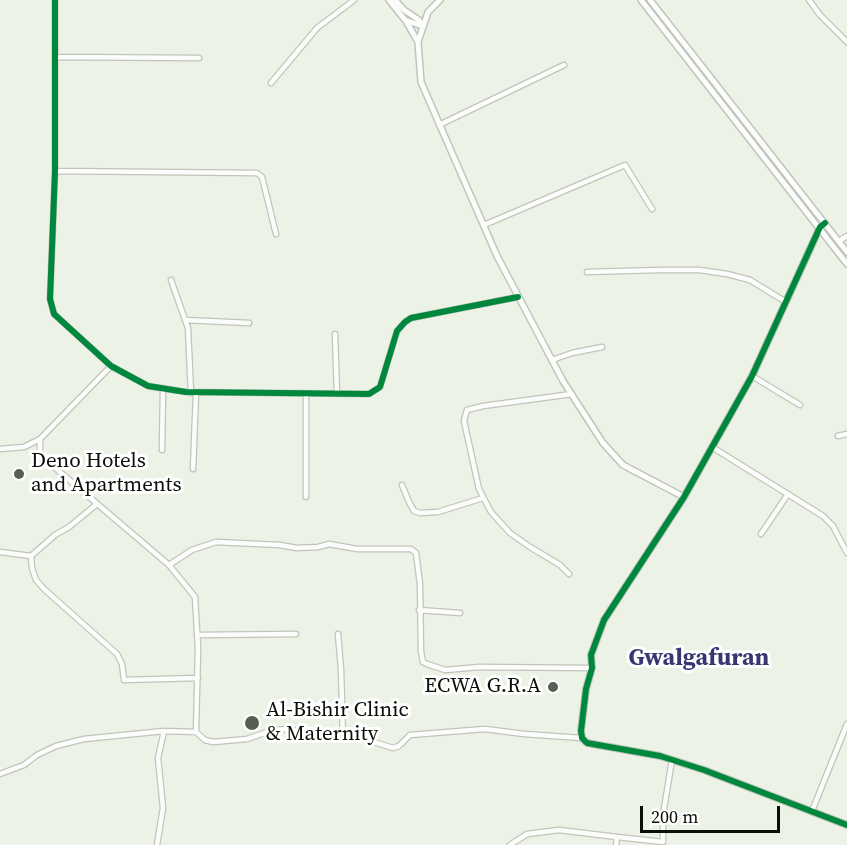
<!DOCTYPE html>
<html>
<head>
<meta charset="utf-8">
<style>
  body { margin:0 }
  #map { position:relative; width:847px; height:845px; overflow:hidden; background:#ecf3e6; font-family:"Source Serif 4",serif }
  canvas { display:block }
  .scale { position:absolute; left:640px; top:806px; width:140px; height:27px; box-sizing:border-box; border:3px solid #0a0e06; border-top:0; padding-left:8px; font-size:18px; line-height:21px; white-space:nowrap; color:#0a0e06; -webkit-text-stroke:4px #fff; paint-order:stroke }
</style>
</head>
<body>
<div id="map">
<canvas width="847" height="845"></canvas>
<div class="scale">200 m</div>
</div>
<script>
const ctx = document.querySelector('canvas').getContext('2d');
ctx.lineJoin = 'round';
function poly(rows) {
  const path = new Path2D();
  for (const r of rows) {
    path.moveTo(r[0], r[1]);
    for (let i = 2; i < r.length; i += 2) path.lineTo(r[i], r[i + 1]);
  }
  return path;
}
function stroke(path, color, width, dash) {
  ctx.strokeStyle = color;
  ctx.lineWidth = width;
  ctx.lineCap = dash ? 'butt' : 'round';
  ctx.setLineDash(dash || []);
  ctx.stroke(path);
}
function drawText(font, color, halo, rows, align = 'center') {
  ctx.font = font + ' "Source Serif 4",serif';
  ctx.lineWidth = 6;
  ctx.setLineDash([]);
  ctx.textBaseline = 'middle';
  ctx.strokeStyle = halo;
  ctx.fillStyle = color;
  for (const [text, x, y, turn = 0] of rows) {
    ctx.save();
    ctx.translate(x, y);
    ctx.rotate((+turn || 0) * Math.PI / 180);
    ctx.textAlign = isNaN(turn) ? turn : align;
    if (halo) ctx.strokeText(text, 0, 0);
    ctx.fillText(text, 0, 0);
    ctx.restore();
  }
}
const minor = poly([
  [55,0,55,171,50,299,54,314,111,366,148,386,186,392,369,394,380,387,397,331,405,322,411,318,518,297],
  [809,0,820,15,847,42],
  [55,57,199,58],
  [271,83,317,28,354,0],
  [439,125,564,65],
  [55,171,257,173,262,177,276,234],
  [484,225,625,165,652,209],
  [839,241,847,236],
  [587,272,660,270,699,270,727,274,750,280,786,302],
  [171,280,188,328,191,393],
  [185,320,249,323],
  [335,334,337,394],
  [552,360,572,353,602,347],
  [752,376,800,405],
  [306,394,306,497],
  [838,436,847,434],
  [40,439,40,455,169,565,195,597,198,648,196,732],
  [712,447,823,516,833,526,847,553],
  [0,449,24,447,40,439,111,366],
  [162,450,163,389],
  [193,469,196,393],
  [402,485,409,502,414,511,420,513,438,512,483,498],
  [761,534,788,494],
  [0,552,31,556],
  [31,556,32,568,36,580,44,589,117,654,122,664,124,680,198,678],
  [31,556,55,535,69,527,97,504],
  [169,565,192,550,216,542,280,545,297,548,318,547,329,544,357,549,411,549,416,553,420,584,421,652,423,662,427,664,445,670,479,667,592,668],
  [569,574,560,565,530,547,510,533,491,512,479,489,464,421,467,410,483,406,572,394],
  [419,610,460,613],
  [338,634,341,669,343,739],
  [197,635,296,634],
  [0,774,24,765,37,755,56,746,84,739,164,731,196,732,205,740,213,742,247,739,273,730,288,729,320,737,343,739,361,738,393,748,399,746,410,735,485,729,524,734,582,738],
  [812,811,847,724],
  [157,845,163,808,158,758,164,731],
  [510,845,527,834,559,830,617,837],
  [616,845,617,837,663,842,663,815,672,760]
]);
const tertiary = poly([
  [389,0,405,20,422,26],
  [395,0,404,10,419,20,422,26],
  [440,0,428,12,418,42,421,82,497,256,563,381,603,443,623,465,684,497],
  [641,0,847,264],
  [650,0,847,252],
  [406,21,418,42],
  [825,223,820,227,752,376,684,497,604,620,591,655,592,668,586,689,581,731,582,738,587,743,660,756,704,770,847,825]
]);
stroke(minor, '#c0c5bb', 7);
stroke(tertiary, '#c0c5bb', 8);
stroke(minor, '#fcfdfb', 4.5);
stroke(tertiary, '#fcfdfb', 5);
stroke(poly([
  [55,0,55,171,50,299,54,314,111,366,148,386,186,392,369,394,380,387,397,331,405,322,411,318,518,297],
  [825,223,820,227,752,376,684,497,604,620,591,655,592,668,586,689,581,731,582,738,587,743,660,756,704,770,847,825]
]), '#00873e', 6);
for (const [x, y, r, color] of [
  [19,474,6,"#595e54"],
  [553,687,6,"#595e54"],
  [252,723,8,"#595e54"]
]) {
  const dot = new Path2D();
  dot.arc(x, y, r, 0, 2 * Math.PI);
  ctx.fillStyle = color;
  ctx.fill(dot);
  stroke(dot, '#fff', 2);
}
drawText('21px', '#0a0e06', '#fff', [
  ["Deno Hotels",31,462],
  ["and Apartments",31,486],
  ["ECWA G.R.A",541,687,"right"],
  ["Al-Bishir Clinic",266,711],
  ["& Maternity",266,735]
], 'left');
drawText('bold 24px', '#373772', '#fff', [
  ["Gwalgafuran",699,659]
]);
</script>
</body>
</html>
